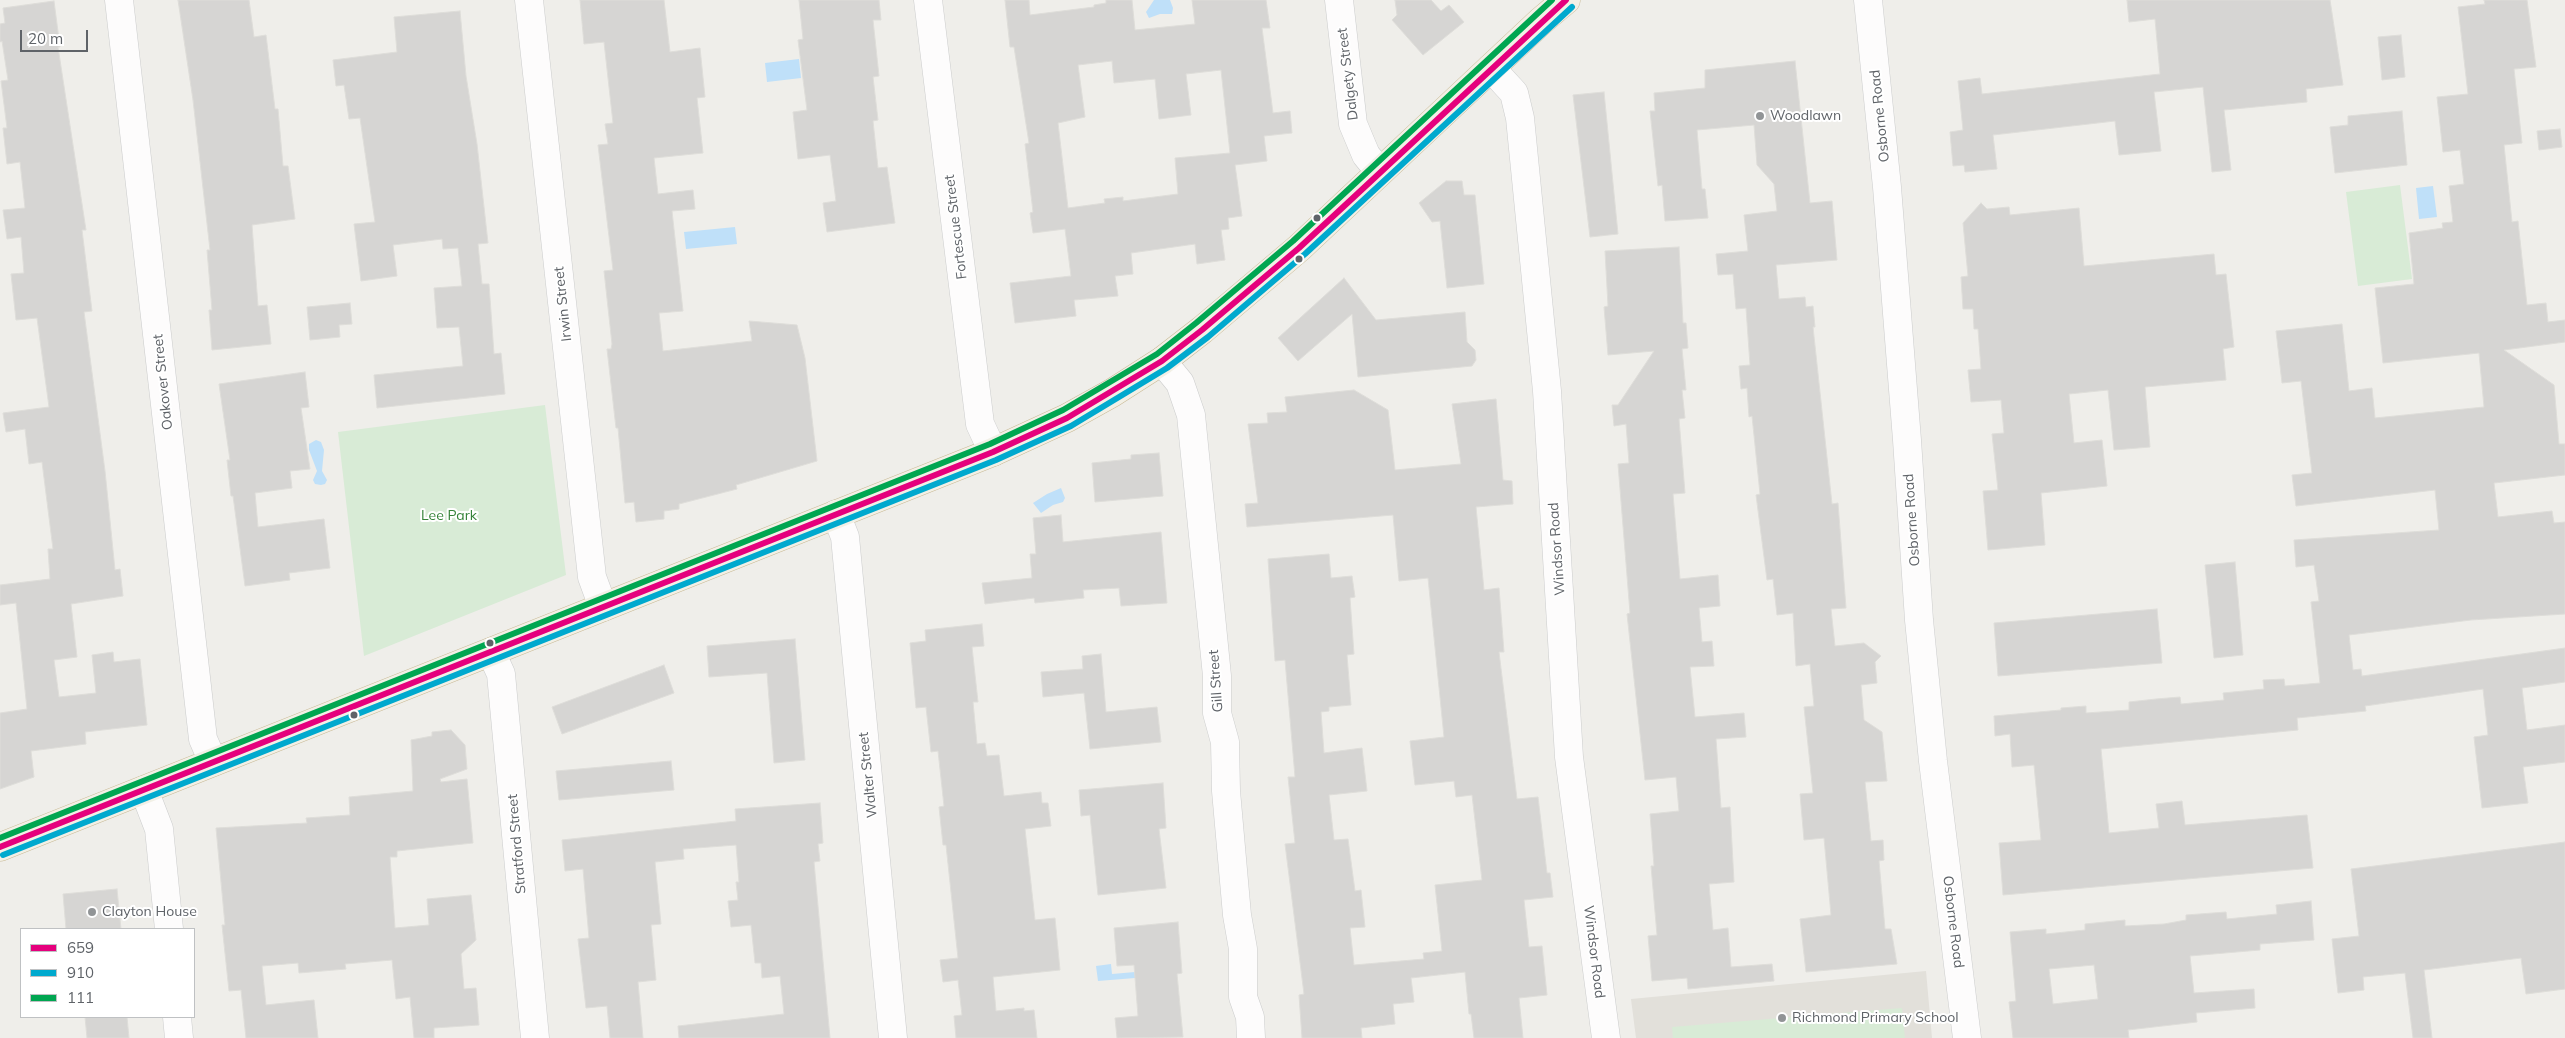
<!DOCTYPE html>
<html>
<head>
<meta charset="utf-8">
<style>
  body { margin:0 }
  #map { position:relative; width:2565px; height:1038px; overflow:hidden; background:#efeeea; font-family:Mulish,sans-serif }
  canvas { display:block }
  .legend { position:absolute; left:20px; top:928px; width:175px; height:90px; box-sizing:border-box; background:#fff; border:1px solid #bfc1c3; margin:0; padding:6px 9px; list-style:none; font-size:15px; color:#5f6368 }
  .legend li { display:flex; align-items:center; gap:10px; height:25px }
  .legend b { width:25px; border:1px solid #bfc1c3 }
  .scale { position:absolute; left:20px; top:30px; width:68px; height:22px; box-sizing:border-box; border:2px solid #5f6368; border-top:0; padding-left:6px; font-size:15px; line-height:18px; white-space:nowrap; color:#5f6368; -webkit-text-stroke:4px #fff; paint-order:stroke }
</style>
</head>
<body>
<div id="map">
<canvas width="2565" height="1038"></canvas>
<ul class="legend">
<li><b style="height:6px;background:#e5007d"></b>659</li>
<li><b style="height:6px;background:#00a9ce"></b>910</li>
<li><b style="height:6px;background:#00a651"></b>111</li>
</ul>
<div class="scale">20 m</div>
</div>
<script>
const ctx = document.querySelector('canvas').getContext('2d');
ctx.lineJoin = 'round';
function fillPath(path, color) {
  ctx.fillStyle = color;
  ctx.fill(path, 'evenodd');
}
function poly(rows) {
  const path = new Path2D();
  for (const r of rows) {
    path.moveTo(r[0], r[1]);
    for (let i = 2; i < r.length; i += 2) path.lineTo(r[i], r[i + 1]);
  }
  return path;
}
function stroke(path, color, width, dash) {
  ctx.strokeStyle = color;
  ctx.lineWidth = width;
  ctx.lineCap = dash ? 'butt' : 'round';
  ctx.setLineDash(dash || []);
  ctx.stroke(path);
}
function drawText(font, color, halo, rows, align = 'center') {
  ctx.font = font + ' Mulish,sans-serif';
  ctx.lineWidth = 4;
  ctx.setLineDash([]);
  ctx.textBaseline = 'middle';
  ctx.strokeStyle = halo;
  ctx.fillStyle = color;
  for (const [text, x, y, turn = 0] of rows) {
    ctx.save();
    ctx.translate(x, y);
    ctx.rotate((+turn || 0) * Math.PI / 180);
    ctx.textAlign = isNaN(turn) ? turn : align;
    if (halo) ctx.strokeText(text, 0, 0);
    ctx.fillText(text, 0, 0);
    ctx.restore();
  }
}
fillPath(poly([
  [1926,971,1932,1038,1636,1038,1631,999]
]), '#e2e0da');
fillPath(poly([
  [2400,185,2412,279,2358,286,2346,192],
  [545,405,566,575,364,656,338,432],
  [1902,1008,1905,1038,1673,1038,1672,1027]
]), '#d8ebd6');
fillPath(poly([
  [1154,0,1170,0,1173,8,1172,14,1160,14,1149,18,1146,12],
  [799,59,801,78,767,82,765,63],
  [2433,186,2437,217,2419,219,2416,188],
  [735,227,737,244,686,249,684,232],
  [316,440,321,442,324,450,322,471,327,480,325,484,321,485,315,484,313,480,317,471,309,450,309,444],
  [1061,488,1065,498,1063,502,1053,505,1041,513,1033,503,1047,494],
  [1111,964,1112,974,1135,972,1135,978,1098,981,1096,966]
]), '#bfe0f9');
const building = poly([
  [178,0,249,0,254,37,266,35,275,109,278,109,283,166,288,166,295,219,252,225,258,306,267,305,271,344,212,350,209,310,212,310,207,250,210,250,193,100,178,0],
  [580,0,664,0,670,52,700,48,705,97,697,98,703,153,654,158,658,194,693,190,695,209,672,211,683,311,659,313,663,351,752,341,749,321,797,325,805,358,817,461,736,485,737,489,679,504,679,509,664,511,664,519,636,522,634,502,625,503,618,428,616,428,607,349,611,349,612,344,604,271,613,270,598,145,608,144,605,124,613,123,604,42,584,44,580,0],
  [799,0,879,0,881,20,873,20,879,76,873,77,878,120,873,121,878,168,887,167,895,223,827,232,823,203,836,201,830,155,798,159,793,112,807,110,798,40,803,39,799,0],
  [1005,0,1029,0,1030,15,1094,7,1094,5,1106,3,1106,0,1132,0,1135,30,1195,24,1192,0,1266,0,1270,28,1262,28,1273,113,1290,111,1292,133,1264,136,1267,161,1235,165,1242,216,1228,218,1229,229,1221,230,1225,260,1197,264,1195,244,1131,253,1133,274,1115,276,1118,296,1074,300,1076,316,1015,323,1010,283,1071,276,1065,229,1033,233,1030,213,1033,212,1025,144,1029,143,1014,47,1010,47,1005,0],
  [1112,61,1114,83,1155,79,1159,119,1191,115,1186,74,1221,70,1230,153,1175,158,1178,194,1123,201,1123,197,1104,199,1105,203,1068,208,1058,123,1085,117,1078,65,1112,61],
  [1395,0,1431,0,1441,11,1449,5,1464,22,1423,55,1392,20,1397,15,1395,0],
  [2127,0,2330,0,2343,85,2306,89,2307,102,2224,110,2231,170,2212,172,2203,87,2154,92,2161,151,2119,155,2115,121,1993,135,1997,169,1965,172,1964,165,1953,166,1950,132,1963,130,1958,81,1980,78,1982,94,2160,74,2155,19,2129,22,2127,0],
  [2484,0,2527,0,2536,67,2514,69,2522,143,2504,145,2512,222,2518,221,2527,305,2546,303,2548,322,2565,320,2565,342,2504,350,2554,385,2559,444,2565,444,2565,475,2494,483,2498,517,2552,511,2554,523,2565,522,2565,614,2471,620,2349,635,2353,670,2361,669,2362,676,2565,648,2565,682,2522,688,2527,730,2565,725,2565,762,2523,767,2528,803,2482,808,2474,737,2488,735,2483,689,2365,706,2366,711,2297,718,2298,730,2101,749,2109,833,2159,828,2156,804,2182,801,2185,825,2307,815,2313,868,2003,895,1999,843,2041,840,2034,765,2012,767,2010,734,1995,736,1994,716,2061,710,2061,708,2086,706,2086,713,2129,710,2129,702,2156,699,2180,697,2181,704,2224,700,2223,693,2264,689,2263,680,2284,679,2285,686,2320,683,2311,602,2319,601,2314,565,2296,567,2294,540,2439,530,2435,490,2296,506,2292,475,2312,473,2301,381,2282,383,2276,331,2342,324,2349,391,2372,388,2375,418,2484,407,2479,353,2383,363,2375,288,2414,284,2409,233,2443,228,2442,223,2453,222,2449,186,2464,184,2460,150,2443,152,2437,97,2468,94,2458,7,2485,4,2484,0],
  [54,1,60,47,58,47,86,230,82,230,92,311,84,312,105,471,115,570,120,569,123,596,71,604,77,657,54,660,59,697,96,693,92,655,113,652,114,662,140,659,147,725,85,732,86,744,31,751,34,777,0,789,0,713,27,709,16,603,0,605,0,585,50,579,48,549,53,549,42,462,29,464,25,429,6,432,3,413,49,407,37,318,16,320,11,274,24,273,21,237,7,239,3,210,25,208,20,162,7,164,3,128,7,128,1,81,8,80,2,41,0,42,0,24,5,23,3,8,54,1],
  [460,11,466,76,477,144,488,243,478,244,482,284,489,284,494,354,501,353,505,394,377,408,374,375,463,366,459,327,437,328,434,288,462,286,458,248,443,249,442,239,393,245,397,276,361,281,354,224,375,222,360,118,349,119,344,85,336,86,333,60,397,52,394,17,460,11],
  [2401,35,2405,77,2382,80,2378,37,2401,35],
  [1795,61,1810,203,1832,201,1837,260,1776,265,1779,299,1805,297,1806,307,1813,306,1815,327,1813,327,1832,504,1838,503,1846,608,1831,609,1835,646,1864,643,1881,656,1875,662,1877,683,1861,685,1864,720,1882,732,1887,781,1865,782,1871,841,1883,840,1884,860,1879,861,1885,929,1891,929,1897,964,1806,972,1800,919,1831,915,1824,838,1804,840,1800,794,1813,793,1804,707,1814,706,1810,664,1796,666,1793,613,1777,615,1773,579,1767,580,1756,495,1760,494,1752,416,1749,417,1747,388,1741,389,1739,366,1750,365,1746,308,1736,309,1733,274,1718,275,1716,254,1748,251,1744,215,1777,211,1774,184,1757,165,1754,125,1697,130,1702,189,1705,189,1708,218,1665,221,1662,185,1658,186,1650,111,1655,111,1654,93,1705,88,1705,70,1795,61],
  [1604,92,1618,234,1590,237,1573,95,1604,92],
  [2402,111,2407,165,2335,173,2330,127,2348,125,2348,116,2402,111],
  [2560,129,2562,147,2539,150,2537,131,2560,129],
  [1446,181,1462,181,1464,195,1475,195,1484,284,1447,288,1440,221,1432,222,1419,203,1446,181],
  [1981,203,1987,209,2009,207,2010,215,2079,208,2084,266,2214,254,2216,275,2226,274,2234,347,2223,349,2226,380,2145,387,2150,447,2114,450,2108,390,2069,394,2074,443,2102,440,2107,486,2041,493,2045,545,1988,550,1983,491,1998,490,1992,434,2004,433,2001,400,1971,402,1968,370,1981,369,1978,329,1974,329,1973,309,1963,309,1961,277,1968,276,1963,223,1981,203],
  [1679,247,1683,323,1686,323,1688,348,1682,349,1686,390,1682,390,1685,418,1679,419,1685,493,1673,494,1680,579,1718,575,1720,606,1699,608,1702,642,1712,641,1714,666,1690,667,1695,717,1744,713,1746,737,1716,739,1721,808,1730,807,1734,882,1709,884,1713,930,1728,928,1731,967,1772,964,1774,981,1688,989,1687,978,1652,981,1648,936,1657,935,1651,866,1654,866,1650,814,1679,811,1676,777,1645,780,1627,614,1630,613,1618,464,1629,463,1626,424,1614,426,1612,405,1618,405,1654,351,1608,355,1604,307,1608,306,1605,251,1679,247],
  [1344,278,1376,320,1465,312,1467,342,1475,350,1476,360,1472,366,1358,377,1352,314,1298,361,1278,338,1344,278],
  [350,303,352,324,339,325,340,337,310,340,307,307,350,303],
  [305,372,309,407,301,408,310,469,290,471,292,488,255,493,258,527,324,519,330,568,289,573,290,580,245,586,233,496,231,496,227,460,230,460,219,384,305,372],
  [1354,390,1388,410,1395,470,1461,464,1452,404,1496,399,1503,480,1512,481,1513,504,1476,507,1484,590,1499,588,1504,652,1499,652,1517,799,1538,797,1547,873,1550,873,1553,897,1524,900,1529,947,1542,946,1547,995,1519,998,1523,1038,1474,1038,1471,1014,1469,1014,1465,972,1411,978,1414,1002,1393,1004,1395,1024,1361,1028,1362,1038,1302,1038,1299,995,1304,994,1285,844,1295,843,1288,777,1295,777,1285,660,1275,661,1268,559,1329,554,1331,578,1352,576,1355,597,1350,598,1354,654,1347,655,1351,705,1329,707,1329,711,1321,712,1324,753,1362,748,1367,791,1329,795,1334,840,1348,839,1355,891,1361,890,1365,927,1350,928,1354,965,1424,959,1423,953,1442,951,1435,885,1482,880,1472,795,1456,797,1454,781,1415,785,1410,741,1444,737,1428,578,1399,581,1393,515,1247,527,1245,504,1258,503,1248,424,1268,423,1267,413,1287,412,1285,397,1354,390],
  [1159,453,1163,496,1095,502,1092,463,1131,459,1131,455,1159,453],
  [1061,515,1063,542,1161,532,1167,603,1121,606,1119,588,1083,590,1084,598,1035,603,1034,598,985,604,982,583,1032,578,1030,554,1036,554,1033,518,1061,515],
  [2235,562,2243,655,2214,658,2205,565,2235,562],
  [2157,609,2162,663,1998,676,1994,623,2157,609],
  [982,624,984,646,972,647,978,702,973,702,977,744,985,743,987,756,999,755,1004,796,1041,792,1042,803,1048,803,1051,826,1025,829,1035,920,1055,918,1060,970,993,977,996,1011,1024,1008,1024,1011,1034,1010,1037,1038,956,1038,954,1016,962,1015,958,980,943,982,940,960,958,958,946,845,943,845,939,807,944,806,938,751,931,752,926,707,916,708,910,643,926,641,925,630,982,624],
  [795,639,805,760,774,763,767,673,709,677,707,646,795,639],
  [1101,654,1106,712,1157,707,1161,742,1090,749,1084,693,1043,697,1041,672,1083,669,1082,656,1101,654],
  [664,665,674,693,562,734,552,707,664,665],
  [451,730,465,745,467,769,440,779,441,782,467,779,473,843,397,851,397,857,390,857,395,928,429,925,427,899,471,895,476,940,461,954,464,989,476,988,479,1025,434,1028,434,1038,414,1038,410,997,396,999,392,960,345,964,346,969,299,973,298,963,262,966,266,1005,314,1000,318,1038,246,1038,241,990,229,991,222,925,225,925,216,828,307,823,306,818,350,815,349,797,413,791,411,740,432,736,432,732,451,730],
  [671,761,674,790,559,800,556,771,671,761],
  [1163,783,1166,828,1159,829,1166,888,1098,895,1090,815,1081,816,1079,790,1163,783],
  [820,803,823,843,818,844,820,861,814,862,830,1038,679,1038,678,1026,784,1014,780,976,762,978,761,963,755,963,751,925,731,927,728,901,738,900,736,882,739,882,736,845,683,849,684,859,655,862,661,924,651,925,656,980,638,982,643,1038,610,1038,607,1006,586,1008,578,939,589,938,583,869,565,871,562,840,736,821,735,809,820,803],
  [2565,842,2565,989,2526,994,2521,958,2424,970,2432,1038,2413,1038,2405,973,2363,977,2364,990,2338,993,2332,939,2359,936,2351,869,2565,842],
  [117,889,121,929,66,929,63,894,117,889],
  [2311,901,2314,940,2260,944,2260,950,2190,956,2194,993,2254,989,2255,1008,2196,1013,2197,1022,2128,1030,2129,1038,2013,1038,2009,1002,2016,1001,2010,932,2046,929,2046,934,2085,930,2085,924,2125,920,2125,926,2164,924,2186,920,2186,915,2226,912,2227,919,2277,914,2276,905,2311,901],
  [2094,965,2098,999,2053,1004,2049,969,2094,965],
  [1178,922,1182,973,1177,974,1183,1037,1117,1038,1115,1018,1138,1016,1134,965,1117,966,1114,928,1178,922],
  [85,1017,127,1017,129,1038,87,1038,85,1017]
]);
fillPath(building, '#d6d5d3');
stroke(building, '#deddd9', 1);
const minor = poly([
  [119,0,203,739,213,762],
  [529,0,592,577,603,607],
  [928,0,980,424,993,452],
  [1339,0,1353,124,1366,155,1379,171],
  [1868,0,1887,187,1907,440,1919,620,1933,761,1967,1038],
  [1491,68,1514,93,1520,118,1547,391,1569,757,1606,1038],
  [1162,361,1180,383,1191,415,1217,676,1217,713,1225,742,1226,791,1237,915,1243,949,1243,997,1250,1017,1251,1038],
  [836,514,845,537,893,1038],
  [491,652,501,674,535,1038],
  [144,790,159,829,169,929],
  [177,1017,179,1038]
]);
const trunk = poly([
  [0,847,993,452,1067,418,1112,393,1162,361,1202,330,1299,248,1541,21,1566,0]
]);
stroke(minor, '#cbcccc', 29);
stroke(trunk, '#c8b996', 29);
stroke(minor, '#fdfcfc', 28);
stroke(trunk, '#f2f0e6', 28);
stroke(poly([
  [0,847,993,452,1067,418,1162,361,1202,330,1299,248,1566,0]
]), '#e5007d', 6);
stroke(poly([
  [3,855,996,460,1071,426,1167,368,1208,337,1305,254,1572,7]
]), '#00a9ce', 6);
stroke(poly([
  [0,838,990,444,1063,410,1157,354,1196,323,1293,241,1552,0]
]), '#00a651', 6);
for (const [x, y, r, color] of [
  [1760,116,5,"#919496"],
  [1317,218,4.5,"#5f6368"],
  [1299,259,4.5,"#5f6368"],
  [490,643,4.5,"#5f6368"],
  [354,715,4.5,"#5f6368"],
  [92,912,5,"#919496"],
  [1782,1018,5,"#919496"]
]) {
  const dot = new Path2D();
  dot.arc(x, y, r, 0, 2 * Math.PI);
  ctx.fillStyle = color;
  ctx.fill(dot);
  stroke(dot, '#fff', 2);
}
drawText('14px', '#5f6368', '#fff', [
  ["Dalgety Street",1348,74,-97],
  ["Osborne Road",1880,116,-96],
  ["Fortescue Street",956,227,-97],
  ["Irwin Street",563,304,-96],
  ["Oakover Street",163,382,-96],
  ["Osborne Road",1912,520,-94],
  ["Windsor Road",1557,549,-94],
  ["Gill Street",1216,681,-94],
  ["Walter Street",868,775,-96],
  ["Stratford Street",517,844,-95],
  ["Osborne Road",1953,922,83],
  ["Windsor Road",1594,952,83]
]);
drawText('14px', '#5f6368', '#fff', [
  ["Woodlawn",1770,116],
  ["Clayton House",102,912],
  ["Richmond Primary School",1792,1018]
], 'left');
drawText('14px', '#348238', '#fff', [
  ["Lee Park",449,516]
]);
</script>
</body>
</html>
